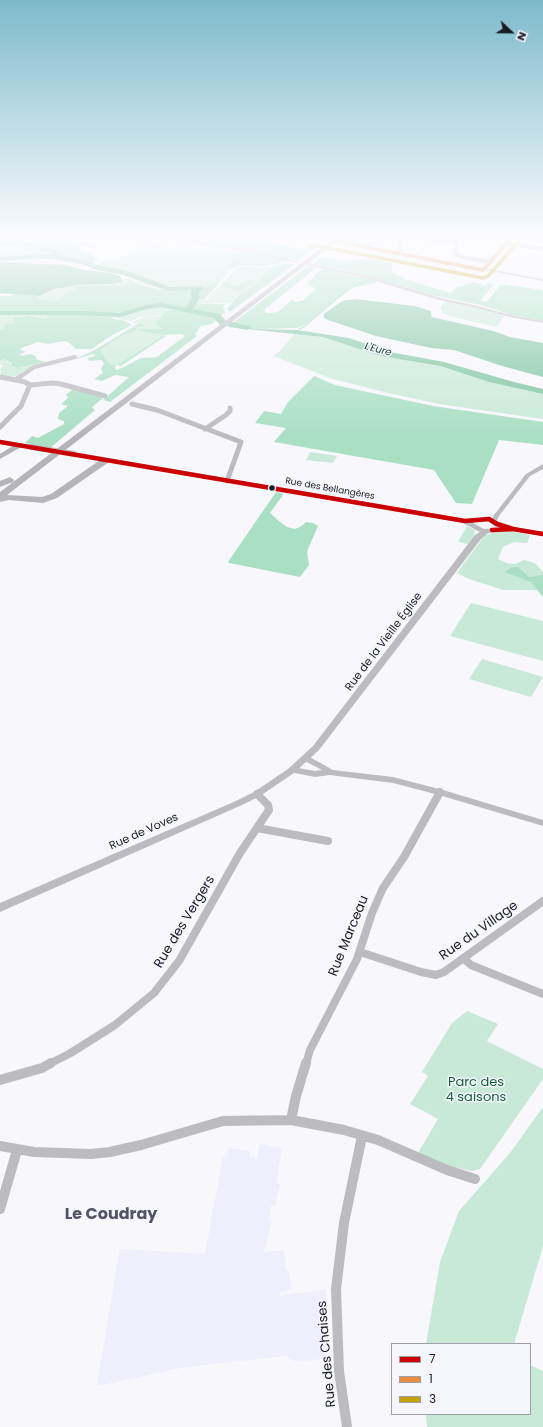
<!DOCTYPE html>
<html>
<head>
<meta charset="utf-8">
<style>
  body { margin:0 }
  #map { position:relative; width:543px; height:1427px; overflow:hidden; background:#f7f7fc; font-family:Poppins,sans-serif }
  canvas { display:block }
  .legend { position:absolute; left:391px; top:1343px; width:140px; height:72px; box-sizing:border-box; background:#f5f5fe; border:1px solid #9d9ea6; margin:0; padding:5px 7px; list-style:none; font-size:12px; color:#1a1b22 }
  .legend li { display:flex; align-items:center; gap:8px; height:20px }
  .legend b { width:20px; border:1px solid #9d9ea6 }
  .north { position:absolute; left:491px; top:12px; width:40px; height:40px; -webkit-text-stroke:3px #f5f5fe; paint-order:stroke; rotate:112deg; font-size:11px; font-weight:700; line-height:16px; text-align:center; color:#1a1b22 }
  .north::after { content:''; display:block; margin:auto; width:14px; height:18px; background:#1a1b22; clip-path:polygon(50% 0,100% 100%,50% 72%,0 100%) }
</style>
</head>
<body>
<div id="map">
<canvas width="543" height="1427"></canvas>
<ul class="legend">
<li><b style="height:5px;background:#c00"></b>7</li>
<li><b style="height:5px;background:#e98e3e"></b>1</li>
<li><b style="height:5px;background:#c6a008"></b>3</li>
</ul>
<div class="north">N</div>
</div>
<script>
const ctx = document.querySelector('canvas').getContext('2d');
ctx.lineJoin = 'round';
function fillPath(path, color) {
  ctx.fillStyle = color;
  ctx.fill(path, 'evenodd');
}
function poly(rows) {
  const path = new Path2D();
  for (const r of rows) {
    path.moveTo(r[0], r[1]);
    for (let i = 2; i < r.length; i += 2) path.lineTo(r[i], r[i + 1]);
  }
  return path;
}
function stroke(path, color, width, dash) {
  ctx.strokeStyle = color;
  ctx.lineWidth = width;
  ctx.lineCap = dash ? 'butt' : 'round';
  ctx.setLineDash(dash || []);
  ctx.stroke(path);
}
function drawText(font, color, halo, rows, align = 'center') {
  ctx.font = font + ' Poppins,sans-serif';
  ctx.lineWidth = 3;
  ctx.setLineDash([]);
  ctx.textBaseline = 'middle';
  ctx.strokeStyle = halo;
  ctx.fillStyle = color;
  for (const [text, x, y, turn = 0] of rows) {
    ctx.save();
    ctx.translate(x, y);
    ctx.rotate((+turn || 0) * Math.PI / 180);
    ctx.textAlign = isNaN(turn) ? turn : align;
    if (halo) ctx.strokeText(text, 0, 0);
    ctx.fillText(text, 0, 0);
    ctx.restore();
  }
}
fillPath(poly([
  [260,1144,282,1148,276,1183,280,1184,275,1206,271,1206,269,1219,272,1220,264,1252,284,1250,286,1270,288,1270,291,1289,279,1293,280,1296,326,1289,327,1340,324,1341,328,1358,297,1362,286,1356,185,1367,97,1386,120,1249,205,1254,223,1156,227,1156,229,1148,250,1151,249,1157,257,1158]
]), '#eeeefd');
fillPath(poly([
  [181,242,223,248,222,250,195,245,184,245,190,248,226,252,231,250,249,252,241,253,233,257,232,264,225,267,223,270,235,267,228,272,219,283,214,283,204,288,193,286,163,290,136,282,136,280,132,277,87,266,96,266,110,258,119,259,120,257,131,254,141,247,143,247,143,245,138,244,142,243,148,244,147,248,149,249,150,244,173,248],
  [11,245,16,247,28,247,38,251,56,252,47,256,38,254,0,257,0,248],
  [244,266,261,268,276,266,265,274,260,281,236,298,230,304,226,303,198,304,197,301,207,300,214,290,219,288,226,287,234,290,242,282,236,285,228,282,223,283,235,269],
  [128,278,134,281,125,284,124,286,77,286,79,288,63,296,58,301,37,299,54,289,73,286,72,285,111,284,123,281,123,279],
  [445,300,478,307,504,316,497,327,453,317,443,313,440,308],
  [159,306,174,309,169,310,165,315,140,317,131,321,114,318,133,314,143,308],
  [27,314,49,315,47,316,49,318,45,319,31,315,17,317,14,324,5,324,4,328,0,330,0,315],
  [161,316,158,320,154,321,161,329,142,329,164,334,117,365,109,363,100,350,125,334,144,325,139,323,133,324,135,321,144,317],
  [294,334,323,337,421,363,439,366,489,382,543,394,543,419,439,404,384,392,333,379,273,356,279,352],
  [4,359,16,368,39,364,11,378,0,376,1,372,0,369,3,365,0,365,0,361],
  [310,452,337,456,333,463,306,460],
  [467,526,475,530,474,536,468,544,458,542],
  [504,530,530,535,527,543,514,542,503,547,498,559,507,563,515,564,524,560,535,563,543,572,543,590,504,590,469,579,457,573,485,535],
  [471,603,543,621,543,661,450,636],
  [482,659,543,677,531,697,469,679],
  [467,1011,498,1024,487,1041,543,1069,543,1079,480,1169,472,1171,444,1165,418,1153,438,1119,410,1104,428,1076,422,1072,452,1023],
  [543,1107,543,1246,514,1344,426,1344,440,1262,459,1211,510,1153],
  [530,1365,543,1371,543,1427,427,1427,426,1414,530,1414]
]), '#c8e9d7');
fillPath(poly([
  [6,237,46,237,44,239,46,240,53,241,58,238,89,244,95,247,92,248,79,245,73,247,78,247,99,260,91,263,86,262,88,264,51,259,0,260,0,257,38,254,47,256,55,252,38,251,28,247,16,247,11,245,0,248,0,239,8,238],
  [182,237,239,237,270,242,304,250,317,240,324,241,298,261,291,259,303,251,288,260,244,249,193,242,195,239],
  [346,237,372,237,373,240,368,243,357,245,341,241],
  [249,252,285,260,276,264,260,266,244,265,223,270,221,269,232,264,233,257,236,254],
  [321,257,341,261,370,259,392,263,392,272,405,279,450,293,457,287,473,282,486,286,488,283,494,284,480,301,487,302,501,284,543,290,543,321,512,315,481,305,437,296,357,273,313,263],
  [285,263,295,264,230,312,227,309,236,298,260,281,265,274,276,266],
  [308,266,317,267,264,310,266,313,273,313,279,311,292,300,296,302,303,300,316,289,307,284,317,273,324,268,377,281,372,284,351,288,305,325,298,328,254,329,234,322],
  [255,279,256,281,251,285,239,292,226,287,220,288,223,283,228,282,236,285],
  [134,281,134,282,148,287,163,290,187,289,196,291,214,283,219,283,205,299,197,300,196,302,198,304,225,304,223,307,225,313,222,315,212,314,159,304,139,308,122,314,0,312,0,296,12,296,13,294,40,296,38,299,58,301,68,292,77,289,75,288,77,286,124,286,125,284],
  [174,309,216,316,218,319,212,324,201,326,195,334,197,336,110,402,103,400,129,377,115,375,102,381,94,379,103,373,101,369,104,363,101,360,90,361,87,358,96,356,93,354,72,360,95,350,139,323,147,325,137,328,135,332,125,334,100,350,109,363,116,365,115,369,117,370,124,367,141,358,157,357,185,336,181,334,165,335,139,331,142,329,161,329,154,321,158,320,162,315,164,315,164,312],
  [86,314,115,315,112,318,114,319,125,321,132,325,109,337,92,349,76,349,68,342,64,341,48,344,38,342,21,348,20,350,26,352,19,354,23,356,30,354,36,356,36,359,45,362,17,368,12,366,11,363,4,359,0,361,0,330,4,328,5,324,7,323,14,324,13,318,28,315,45,319,48,318,46,316,49,315],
  [163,335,166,336,121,366,117,365],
  [314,376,335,385,433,406,543,422,543,445,499,440,472,504,456,503,434,470,274,442,286,428,255,423,264,411,281,414,288,402],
  [73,389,103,398,92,407,95,410,50,448,25,443,32,436,38,438,64,424,64,421,58,419,59,413,68,406,61,404,68,398,66,395],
  [276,492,282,493,283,495,270,513,279,521,287,527,295,529,300,527,306,522,313,523,318,526,307,551,309,565,300,577,229,563,228,562],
  [512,567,518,567,529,577,543,575,543,597,531,582,505,572]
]), '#a9dfc3');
fillPath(poly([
  [0,262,65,265,84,270,110,273,120,276,123,282,111,284,73,285,74,286,54,289,40,296,0,293],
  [355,299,415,306,431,311,431,315,432,317,493,331,510,337,543,343,543,377,502,366,454,350,431,348,376,336,328,320,324,318,324,314,342,301],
  [234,322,254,329,297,330,349,338,390,352,444,362,514,382,543,389,543,394,489,382,440,366,381,356,323,337,228,327]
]), '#7ec4a0');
stroke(poly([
  [299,332,299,329,304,327,339,297,354,286,370,279]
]), '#7ec4a0', 1);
fillPath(poly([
  [20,240,35,243,42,247,57,249,61,252,58,256,88,261,98,265,128,271,170,287,203,286,204,288,198,293,200,297,193,309,220,314,226,321,250,326,251,328,247,330,223,325,220,325,214,318,161,307,147,309,121,317,81,315,0,315,0,311,81,311,120,313,146,305,161,303,186,308,192,297,190,293,192,290,169,291,123,275,93,269,86,265,53,259,38,258,0,261,0,257,38,254,50,255,53,252,40,251,31,246,20,244,0,245,0,241,20,240]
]), '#7ec4a0');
stroke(poly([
  [457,237,457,246,454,253,462,257,490,262],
  [426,239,458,241],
  [506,243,543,249],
  [398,254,401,245,399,237],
  [483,270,512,237],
  [20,377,34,367,75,357]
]), '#bcbcc0', 4);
stroke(poly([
  [0,377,25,382,30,385,52,383,61,384,105,396],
  [15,380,21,376],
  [132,404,157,410,241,442,227,481],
  [0,427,21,406,30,385],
  [205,429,226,415,230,411,230,408]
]), '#bcbcc0', 5);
stroke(poly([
  [257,828,328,841],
  [360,952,421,972,436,975,444,972,543,901],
  [463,958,471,965,543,994],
  [49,1064,69,1054,115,1025,154,993,179,961,240,853,269,810,268,805,257,794],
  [306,1064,310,1050,357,959,372,913,383,888,404,857,440,792]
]), '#bcbcc0', 8);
stroke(poly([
  [0,1080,42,1068,51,1063],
  [291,1120,296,1096,306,1063],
  [0,1146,34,1152,91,1154,110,1152,141,1145,223,1121,291,1120,344,1130,378,1140,447,1170,475,1179],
  [0,1209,17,1150],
  [347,1427,339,1371,336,1289,344,1223,362,1136]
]), '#bcbcc0', 10);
fillPath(poly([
  [153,237,163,237,244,249,299,262,297,263,244,251,153,237],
  [348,243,543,279,543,281,349,245,347,244,348,243],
  [309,263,365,275,442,298,478,306,511,315,543,321,543,323,510,317,477,308,439,300,362,277,307,265,307,263,309,263],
  [543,464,543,469,530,476,499,516,496,522,492,522,491,521,494,515,526,474,543,464],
  [306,755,333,770,393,777,443,790,543,820,543,826,439,795,393,783,330,775,315,777,290,772,289,770,293,767,315,771,322,770,303,760,302,758,306,755]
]), '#bcbcc0');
fillPath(poly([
  [0,440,31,445,34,447,31,449,0,444,0,440],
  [74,452,465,519,489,517,500,522,514,527,543,532,543,536,513,531,488,533,481,539,319,750,294,773,260,796,242,805,0,912,0,903,236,801,254,792,288,769,313,746,475,535,480,532,463,523,72,455,71,454,74,452],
  [488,521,494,526,501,528,484,529,473,523,488,521]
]), '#bbbbc0');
fillPath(poly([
  [336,237,342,237,7,495,42,497,51,494,103,458,109,458,109,462,57,498,43,503,9,500,0,502,0,492,336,237],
  [372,237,378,237,379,240,376,243,361,248,356,247,372,241,372,237],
  [16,444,22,444,23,446,0,459,0,454,16,444],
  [10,477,14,480,13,482,0,487,0,481,10,477]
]), '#b4b4b9');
stroke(poly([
  [316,237,349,244]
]), '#bcbcc0', 4.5);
stroke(poly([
  [31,447,74,454]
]), '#bbbbc0', 6);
stroke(poly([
  [0,442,465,521,489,519,497,524,513,529],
  [492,530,513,529,543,534]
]), '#c00', 4.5);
stroke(poly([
  [315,237,483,270,512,237]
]), '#e98e3e', 3.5);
stroke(poly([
  [313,245,483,278,488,276,518,242]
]), '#c6a008', 3.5);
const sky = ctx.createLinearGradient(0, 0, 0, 437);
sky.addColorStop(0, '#7dbacb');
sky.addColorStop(0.54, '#fbfbfe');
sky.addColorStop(1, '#fbfbfe00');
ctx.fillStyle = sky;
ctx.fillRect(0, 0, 543, 437);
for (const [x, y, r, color] of [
  [272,488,3.5,"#1a1b22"]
]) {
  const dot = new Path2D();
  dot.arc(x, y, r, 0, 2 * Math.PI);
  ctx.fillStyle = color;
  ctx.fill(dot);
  stroke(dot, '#f5f5fe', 1.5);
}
drawText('9px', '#1a1b22', '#f5f5fe', [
  ["Rue des Bellangères",330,489,10]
]);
drawText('italic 10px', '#1d462f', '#f5f5fe', [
  ["L'Eure",378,350,15]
]);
drawText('11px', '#1a1b22', '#f5f5fe', [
  ["Rue de la Vieille Église",384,642,-53],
  ["Rue de Voves",144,832,-24]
]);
drawText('13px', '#1a1b22', '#f5f5fe', [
  ["Rue des Vergers",185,922,-59],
  ["Rue du Village",479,931,-35],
  ["Rue Marceau",349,936,-68],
  ["Rue des Chaises",327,1354,-95]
]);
drawText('13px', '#145e3a', '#f5f5fe', [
  ["Parc des",476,1083],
  ["4 saisons",476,1098]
]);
drawText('bold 16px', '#535365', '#f5f5fe', [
  ["Le Coudray",111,1215]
]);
</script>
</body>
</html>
